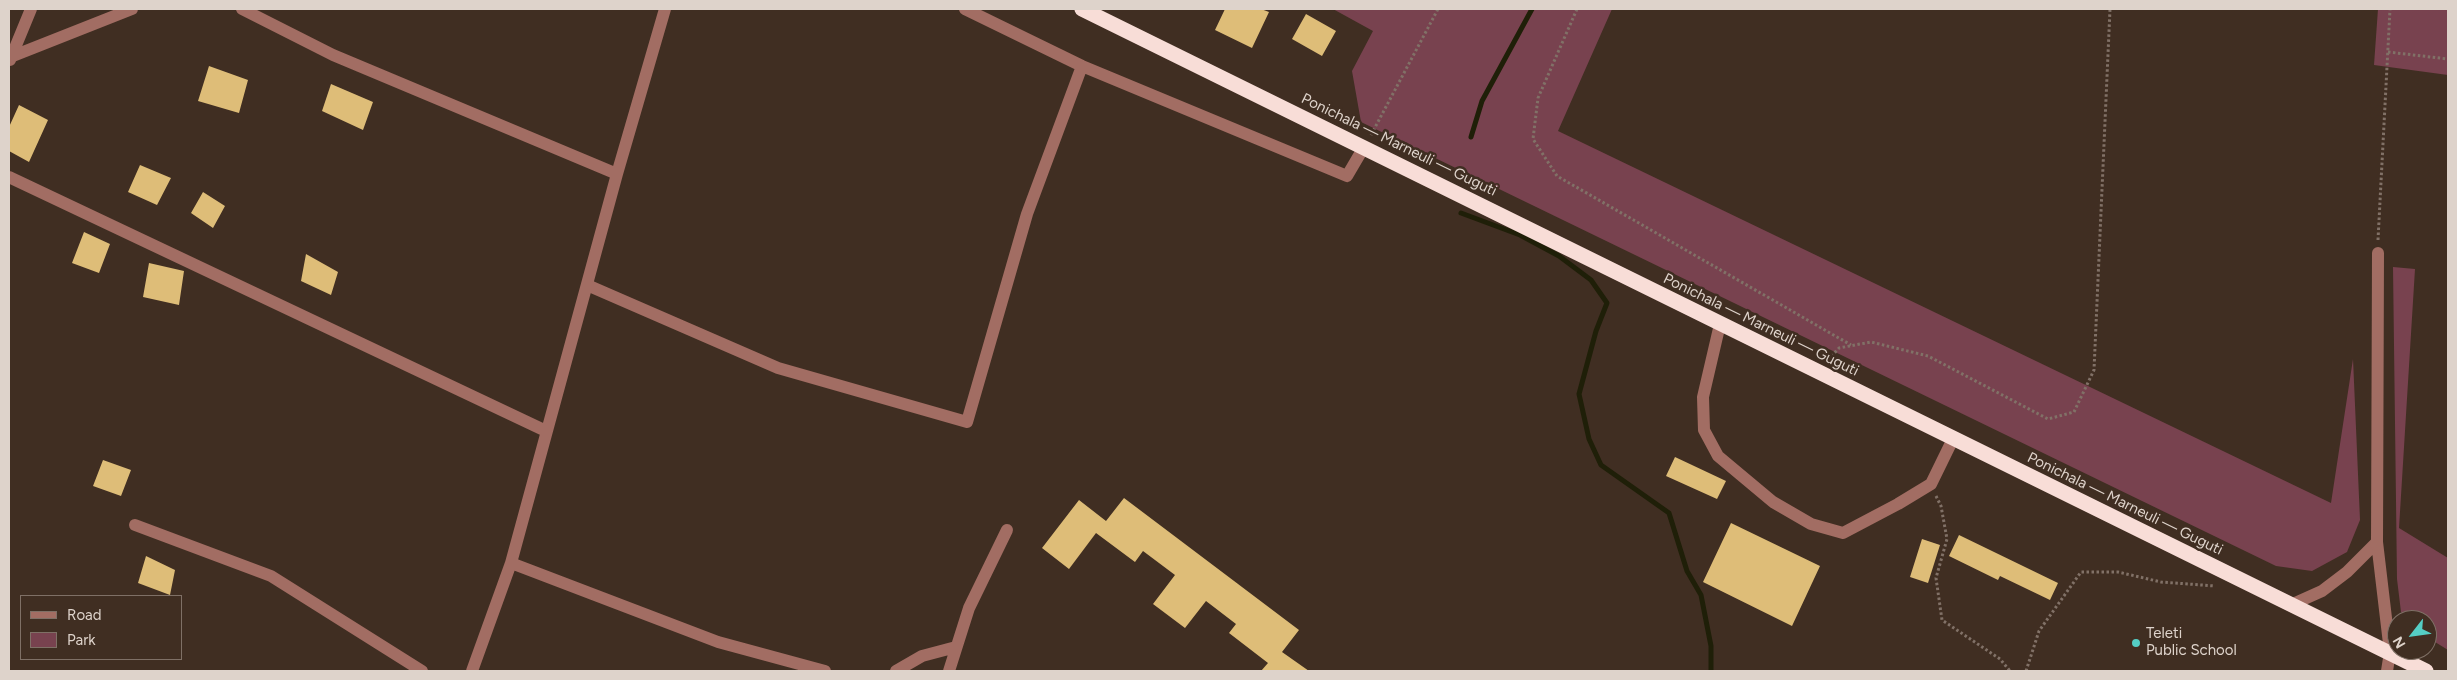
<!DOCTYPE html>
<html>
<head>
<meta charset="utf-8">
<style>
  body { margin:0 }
  #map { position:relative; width:2457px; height:680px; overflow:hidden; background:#402e22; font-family:Figtree,sans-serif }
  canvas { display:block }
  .frame { position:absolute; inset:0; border:10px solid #ded3cb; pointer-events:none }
  .legend { position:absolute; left:20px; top:595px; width:162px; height:65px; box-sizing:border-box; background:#402e22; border:1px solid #7f7066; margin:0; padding:6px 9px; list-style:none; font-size:15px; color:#ded3cb }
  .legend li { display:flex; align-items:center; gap:10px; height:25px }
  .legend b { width:25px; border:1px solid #7f7066 }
  .north { position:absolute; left:2387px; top:610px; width:50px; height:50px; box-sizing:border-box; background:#402e22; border:1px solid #7f7066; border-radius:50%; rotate:240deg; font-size:14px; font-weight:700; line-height:20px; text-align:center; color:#ded3cb }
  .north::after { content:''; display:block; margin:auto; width:18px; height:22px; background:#55cec5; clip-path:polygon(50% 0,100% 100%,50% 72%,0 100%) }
</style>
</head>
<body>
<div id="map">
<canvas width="2457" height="680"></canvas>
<div class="frame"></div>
<ul class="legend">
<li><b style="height:6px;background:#a26d63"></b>Road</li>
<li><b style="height:14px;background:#78424f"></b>Park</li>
</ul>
<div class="north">N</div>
</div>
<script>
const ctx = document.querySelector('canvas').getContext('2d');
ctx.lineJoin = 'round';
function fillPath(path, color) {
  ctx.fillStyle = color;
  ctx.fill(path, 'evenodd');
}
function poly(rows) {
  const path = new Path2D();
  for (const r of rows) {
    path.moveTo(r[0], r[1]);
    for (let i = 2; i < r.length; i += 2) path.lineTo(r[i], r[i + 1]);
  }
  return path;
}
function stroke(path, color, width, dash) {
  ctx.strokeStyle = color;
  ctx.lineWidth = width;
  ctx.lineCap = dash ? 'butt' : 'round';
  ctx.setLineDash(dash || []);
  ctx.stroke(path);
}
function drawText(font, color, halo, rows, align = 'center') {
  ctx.font = font + ' Figtree,sans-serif';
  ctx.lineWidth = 5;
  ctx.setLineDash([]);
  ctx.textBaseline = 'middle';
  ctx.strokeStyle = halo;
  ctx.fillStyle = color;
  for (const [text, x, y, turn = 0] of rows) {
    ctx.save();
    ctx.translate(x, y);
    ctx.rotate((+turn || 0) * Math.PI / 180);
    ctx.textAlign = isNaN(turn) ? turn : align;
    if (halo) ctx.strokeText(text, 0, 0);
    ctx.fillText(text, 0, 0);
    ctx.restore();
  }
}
fillPath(poly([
  [1333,9,1612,9,1558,131,2331,503,2353,359,2360,520,2347,552,2312,571,2276,566,1361,122,1352,71,1373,31],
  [2378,9,2448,9,2448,75,2374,65],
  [2393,267,2415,269,2399,528,2448,558,2448,650,2427,637,2427,620,2409,620,2401,612,2397,579]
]), '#78424f');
stroke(poly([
  [1471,137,1482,101,1532,9],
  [1461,213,1520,235,1559,256,1591,280,1607,303,1596,331,1579,394,1589,439,1601,465,1669,513,1687,571,1701,595,1711,646,1711,671]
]), '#1f1f08', 5);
fillPath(poly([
  [1225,9,1261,9,1269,12,1252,48,1215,30],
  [1306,14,1336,31,1322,56,1292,39],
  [209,66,248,80,239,113,198,101],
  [331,84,373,102,363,130,322,111],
  [19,105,48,120,29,162,9,151,9,127],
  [140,165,171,178,157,205,128,192],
  [203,192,225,206,213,228,191,213],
  [84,232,110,244,99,273,72,263],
  [306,254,338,272,331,295,301,281],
  [149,263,184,271,179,305,143,297],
  [1675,457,1726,481,1717,499,1666,476],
  [103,460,131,470,121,496,93,486],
  [1124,498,1299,630,1282,652,1309,671,1261,671,1268,663,1229,633,1236,624,1206,601,1185,628,1153,604,1175,575,1143,551,1135,562,1096,533,1069,569,1042,548,1079,500,1106,521],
  [1731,523,1820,566,1792,626,1703,582],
  [1959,535,2058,583,2050,600,2000,576,1998,580,1949,556],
  [1922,539,1940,545,1928,583,1910,577],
  [146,556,175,570,170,595,138,583]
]), '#debd78');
stroke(poly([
  [1577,9,1538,98,1533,139,1557,176,1851,345],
  [2388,52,2448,59],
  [1371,135,1438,9],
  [2378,240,2390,9],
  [1828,360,1839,348,1871,342,1928,356,2048,419,2074,412,2094,370,2110,9],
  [1936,496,1941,506,1947,539,1936,578,1942,620,2000,659,2010,671],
  [2026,671,2039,631,2081,572,2118,572,2161,582,2215,586]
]), '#817167', 3, [2.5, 2.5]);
stroke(poly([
  [242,9,333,55,617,174],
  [965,9,1082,66,1347,176,1364,147],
  [13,56,132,9],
  [10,60,31,9],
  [9,177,546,431],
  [587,285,778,368,967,422,1027,214,1082,66],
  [1720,324,1703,397,1704,430,1718,456,1773,502,1811,524,1843,533,1898,504,1931,484,1953,439],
  [135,525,271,576,422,671],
  [2377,542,2390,652,2387,671],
  [511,563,718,642,825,671],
  [2293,604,2322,591,2347,572,2377,542,2378,253],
  [472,671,511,563,617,174,665,9],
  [896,671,922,656,956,647],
  [949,671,969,608,1007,530]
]), '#a26d63', 12);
stroke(poly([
  [1082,9,2426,671]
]), '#f8ddd7', 15);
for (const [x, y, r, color] of [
  [2136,643,5,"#55cec5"]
]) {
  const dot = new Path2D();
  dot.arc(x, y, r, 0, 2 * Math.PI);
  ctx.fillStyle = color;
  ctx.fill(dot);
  stroke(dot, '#402e22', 2);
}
drawText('15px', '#ded3cb', '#402e22', [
  ["Ponichala — Marneuli — Guguti",1399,145,26],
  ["Ponichala — Marneuli — Guguti",1761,325,26],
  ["Ponichala — Marneuli — Guguti",2125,504,26]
]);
drawText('15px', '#ded3cb', '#402e22', [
  ["Teleti",2146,634],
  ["Public School",2146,651]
], 'left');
</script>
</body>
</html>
